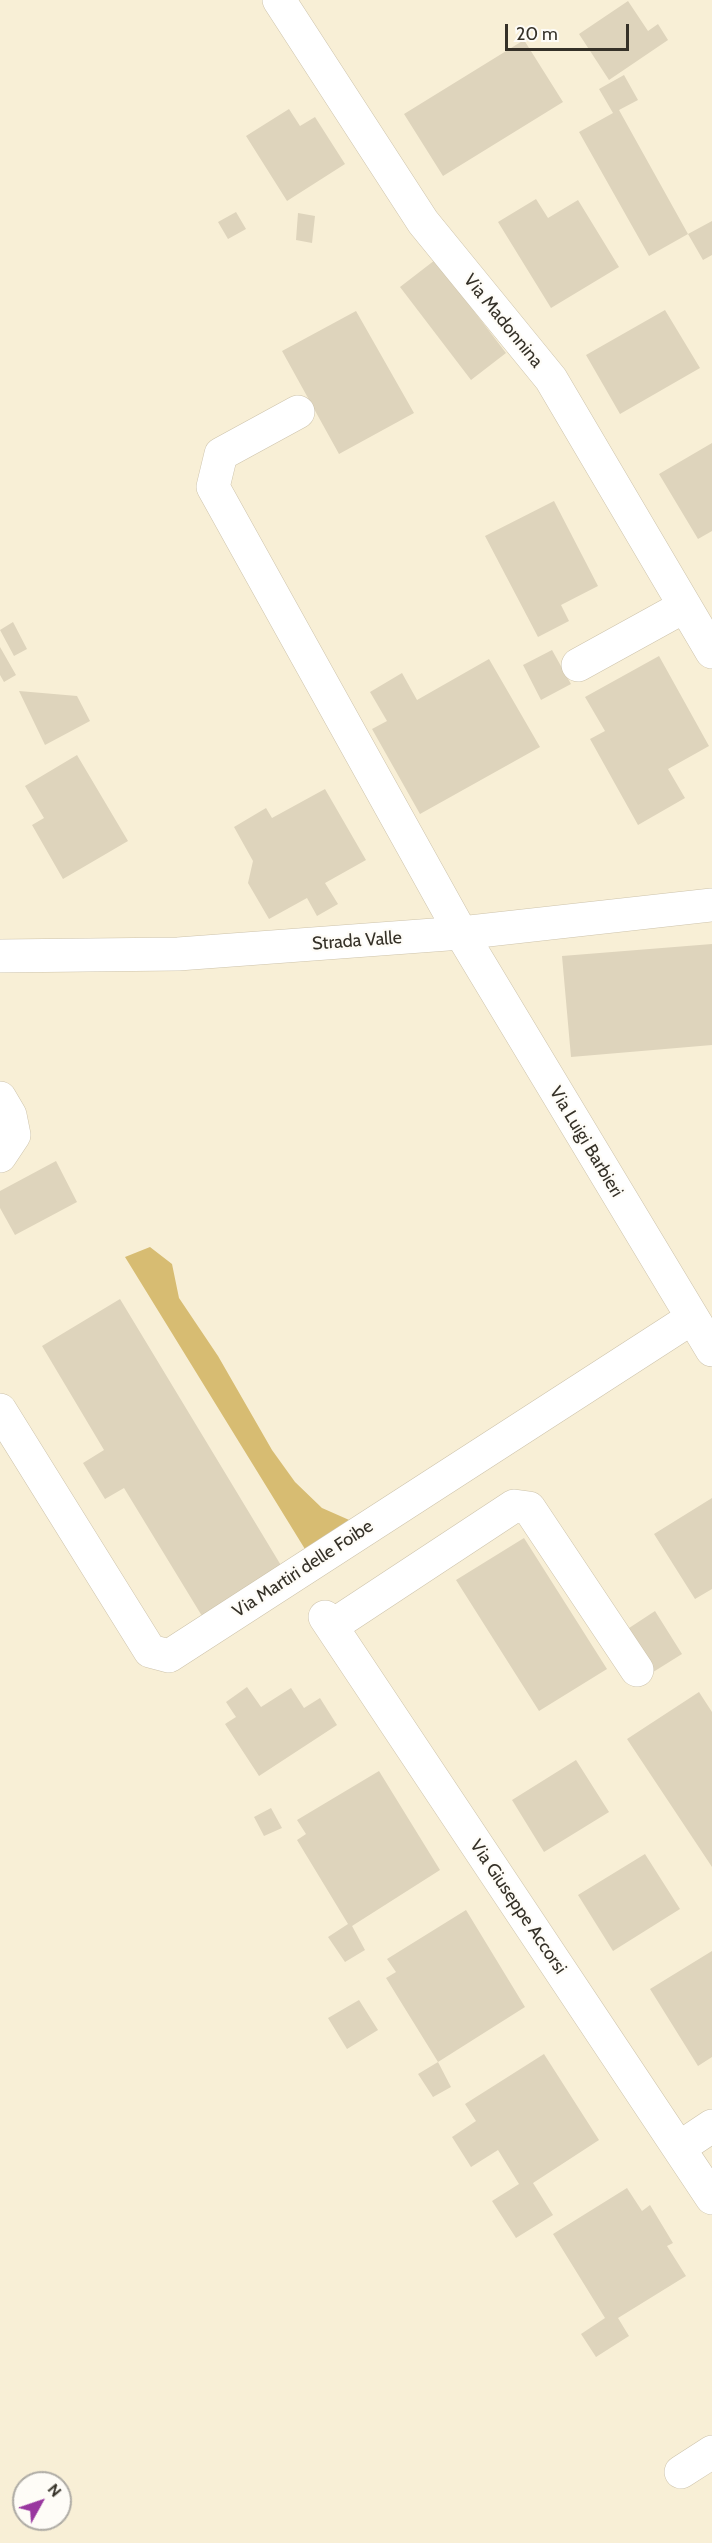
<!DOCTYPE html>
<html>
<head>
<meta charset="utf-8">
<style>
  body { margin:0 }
  #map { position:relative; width:712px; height:2543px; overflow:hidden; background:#f8efd6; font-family:Cabin,sans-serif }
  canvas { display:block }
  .north { position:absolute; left:12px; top:2471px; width:60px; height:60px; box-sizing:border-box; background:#fefcf7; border:2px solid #aeaba4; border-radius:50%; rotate:50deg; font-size:16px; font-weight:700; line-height:24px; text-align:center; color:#353128 }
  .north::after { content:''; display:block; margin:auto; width:21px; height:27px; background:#99379f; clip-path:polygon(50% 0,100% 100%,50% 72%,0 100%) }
  .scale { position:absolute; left:505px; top:24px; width:124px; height:27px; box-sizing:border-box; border:3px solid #353128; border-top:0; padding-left:8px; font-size:18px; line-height:21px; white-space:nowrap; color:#353128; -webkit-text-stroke:4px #fefcf7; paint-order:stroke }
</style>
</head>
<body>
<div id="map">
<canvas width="712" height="2543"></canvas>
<div class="north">N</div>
<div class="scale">20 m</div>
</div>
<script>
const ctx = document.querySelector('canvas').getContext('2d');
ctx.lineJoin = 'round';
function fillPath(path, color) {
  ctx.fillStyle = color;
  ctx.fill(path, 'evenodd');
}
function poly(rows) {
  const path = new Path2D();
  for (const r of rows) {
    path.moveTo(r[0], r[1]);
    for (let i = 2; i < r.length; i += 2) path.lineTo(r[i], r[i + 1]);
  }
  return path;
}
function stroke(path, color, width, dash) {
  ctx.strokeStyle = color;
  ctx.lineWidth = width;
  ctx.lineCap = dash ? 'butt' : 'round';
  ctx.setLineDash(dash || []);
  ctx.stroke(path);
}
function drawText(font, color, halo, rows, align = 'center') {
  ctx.font = font + ' Cabin,sans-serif';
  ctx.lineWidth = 4.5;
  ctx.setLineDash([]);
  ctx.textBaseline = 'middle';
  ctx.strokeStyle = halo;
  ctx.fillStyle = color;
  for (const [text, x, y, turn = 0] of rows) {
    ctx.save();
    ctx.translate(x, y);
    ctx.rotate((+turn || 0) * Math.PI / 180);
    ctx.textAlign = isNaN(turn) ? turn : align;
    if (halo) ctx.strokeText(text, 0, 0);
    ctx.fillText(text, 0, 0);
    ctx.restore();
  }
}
fillPath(poly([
  [150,1247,172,1264,179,1298,218,1356,272,1450,295,1482,322,1508,356,1523,308,1554,125,1257]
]), '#d7bc72');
fillPath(poly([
  [628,1,648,31,658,24,668,40,609,80,579,34],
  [524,40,563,102,443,176,404,114],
  [624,75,638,100,619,110,688,234,649,256,579,132,613,113,599,89],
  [289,109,300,126,315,117,345,164,287,201,246,136],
  [536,199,548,218,578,200,619,267,551,308,498,222],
  [236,212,246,229,228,239,218,222],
  [298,213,315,216,312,243,296,240],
  [712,221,712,255,703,260,688,234],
  [435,260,506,353,471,380,400,287],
  [665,310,700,368,620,414,586,355],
  [356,311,414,413,339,454,282,351],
  [712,443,712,531,698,539,659,474],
  [554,501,598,586,561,605,569,621,538,637,485,536],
  [13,622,27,649,14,656,0,630],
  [0,647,16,675,4,682,0,675],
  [552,650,571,684,541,700,523,665],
  [659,656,709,746,668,769,685,798,638,825,590,739,605,731,585,697],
  [489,659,540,747,420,814,372,729,387,721,370,692,402,673,417,700],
  [19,691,77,696,90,721,45,745],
  [77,755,128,841,63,879,32,825,44,818,25,786],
  [325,789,366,860,325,883,338,904,317,916,307,898,269,919,248,883,253,861,234,827,266,808,272,818],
  [712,944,712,1045,571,1057,562,956],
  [56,1161,77,1202,15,1235,0,1208,0,1191],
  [120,1299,282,1567,202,1616,124,1488,105,1499,83,1463,104,1450,42,1346],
  [712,1498,712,1589,695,1599,654,1534],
  [524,1538,607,1669,539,1711,456,1580],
  [655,1611,682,1654,650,1674,623,1632],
  [247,1687,261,1707,291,1688,304,1708,320,1698,337,1725,259,1776,225,1724,236,1717,226,1702],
  [699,1692,712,1712,712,1867,627,1739],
  [576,1760,609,1812,544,1852,512,1800],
  [379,1771,440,1870,352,1926,365,1950,345,1962,328,1937,348,1924,297,1840,306,1834,297,1820],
  [271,1808,282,1828,264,1836,254,1817],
  [645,1854,680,1909,613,1951,578,1895],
  [466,1910,525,2007,438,2062,386,1978,396,1972,387,1959],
  [712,1951,712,2057,698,2066,650,1989],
  [359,2000,378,2030,347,2049,328,2018],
  [544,2054,599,2140,533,2183,553,2215,516,2238,492,2201,519,2184,498,2150,471,2167,452,2137,476,2121,465,2104],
  [438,2062,451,2087,433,2097,418,2074],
  [627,2188,642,2211,650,2205,673,2243,667,2246,686,2276,618,2318,629,2336,596,2357,581,2334,605,2318,553,2234]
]), '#ded4bc');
const minor = poly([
  [279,0,423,222,551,379,712,652],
  [298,412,221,454,213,487,461,933,712,1350],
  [578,665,685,606],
  [0,956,178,954,461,933,712,905],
  [0,1098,10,1115,14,1135,0,1156],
  [0,1410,150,1651,169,1656,692,1318],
  [325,1617,712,2198],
  [332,1626,514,1506,529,1508,637,1670],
  [679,2148,712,2126],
  [681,2472,712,2452]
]);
stroke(minor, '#cdc3ab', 34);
stroke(minor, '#fff', 33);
drawText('18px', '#353128', '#fefcf7', [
  ["Via Madonnina",503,321,51],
  ["Strada Valle",357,941,-4],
  ["Via Luigi Barbieri",586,1142,59],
  ["Via Martiri delle Foibe",303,1569,-33],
  ["Via Giuseppe Accorsi",518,1907,56]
]);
</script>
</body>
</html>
